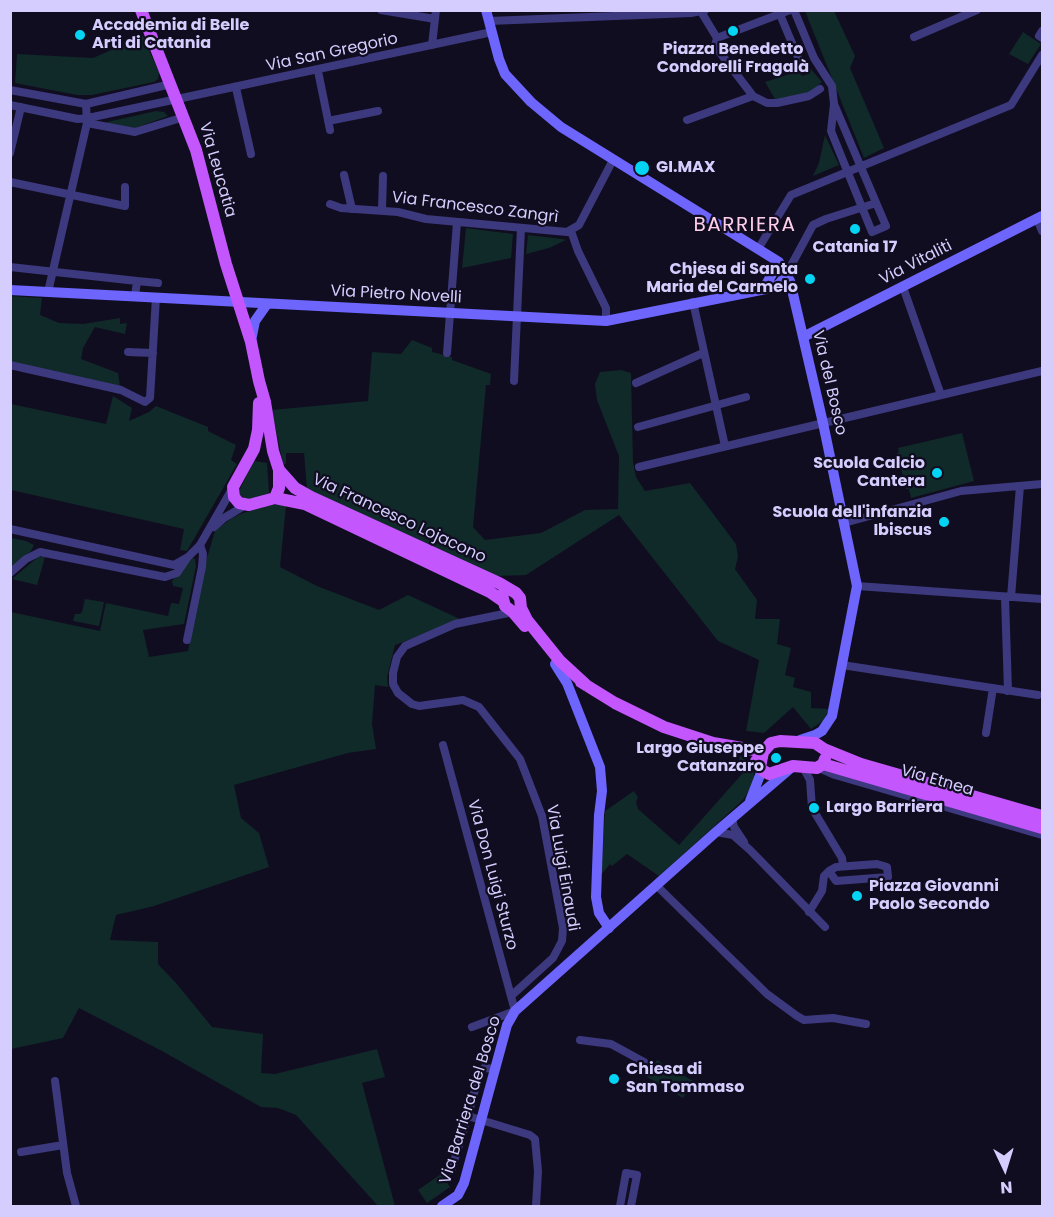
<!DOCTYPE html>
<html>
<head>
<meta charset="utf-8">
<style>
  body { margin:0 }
  #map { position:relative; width:1053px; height:1217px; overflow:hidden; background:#110d20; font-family:Poppins,sans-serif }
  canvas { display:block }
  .frame { position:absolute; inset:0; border:12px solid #d4cdfe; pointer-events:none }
  .north { position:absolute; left:975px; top:1139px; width:60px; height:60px; -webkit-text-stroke:4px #110d20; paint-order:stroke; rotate:176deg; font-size:16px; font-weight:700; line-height:24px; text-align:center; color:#d4cdfe }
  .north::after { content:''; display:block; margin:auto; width:21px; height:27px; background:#d4cdfe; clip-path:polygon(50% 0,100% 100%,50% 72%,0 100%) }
</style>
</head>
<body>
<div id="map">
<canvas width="1053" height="1217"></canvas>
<div class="frame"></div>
<div class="north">N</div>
</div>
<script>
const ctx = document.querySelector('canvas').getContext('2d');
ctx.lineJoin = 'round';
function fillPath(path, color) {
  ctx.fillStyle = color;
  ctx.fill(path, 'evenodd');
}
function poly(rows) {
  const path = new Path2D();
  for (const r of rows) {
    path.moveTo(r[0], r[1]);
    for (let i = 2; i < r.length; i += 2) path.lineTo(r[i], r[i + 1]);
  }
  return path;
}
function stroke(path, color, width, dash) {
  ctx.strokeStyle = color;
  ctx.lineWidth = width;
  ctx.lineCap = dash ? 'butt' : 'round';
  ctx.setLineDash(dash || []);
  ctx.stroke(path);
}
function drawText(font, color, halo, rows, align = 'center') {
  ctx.font = font + ' Poppins,sans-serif';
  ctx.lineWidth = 4.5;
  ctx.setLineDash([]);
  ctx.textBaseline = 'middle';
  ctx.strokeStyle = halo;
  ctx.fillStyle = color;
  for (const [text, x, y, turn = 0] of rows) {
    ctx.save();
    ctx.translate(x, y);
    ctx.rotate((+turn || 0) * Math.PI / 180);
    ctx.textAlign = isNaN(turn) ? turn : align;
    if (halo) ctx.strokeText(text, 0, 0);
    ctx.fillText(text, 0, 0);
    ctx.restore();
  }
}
fillPath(poly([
  [805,11,834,11,855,56,850,68,884,148,864,158],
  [1023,32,1041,44,1028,64,1009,54],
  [143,36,159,73,158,79,154,82,92,95,77,95,15,83,17,54,93,58],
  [809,67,822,82,818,85,819,87,810,93,776,101,765,82,799,71,802,76,808,74],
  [156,111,164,112,168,116,135,128,108,124,107,122],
  [825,135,839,165,813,176,819,163],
  [466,228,513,234,511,258,462,268],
  [528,235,562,239,566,240,549,248,526,254],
  [10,296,42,298,40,315,59,323,83,324,120,318,120,324,127,323,125,334,95,327,83,348,81,359,118,373,120,386,11,362],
  [412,340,432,348,432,352,452,357,452,360,491,374,490,385,486,385,473,527,485,540,541,533,585,510,618,509,619,456,597,400,595,384,600,372,621,370,631,373,633,462,636,477,645,491,690,483,736,544,738,557,735,569,757,600,755,619,780,619,777,644,791,648,785,675,795,678,793,687,811,692,811,708,829,709,823,721,811,729,793,707,764,733,746,731,759,660,718,641,619,515,526,575,497,576,307,489,304,453,286,453,286,464,283,464,272,410,368,401,372,352,401,354],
  [113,396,132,408,129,421,149,412,156,406,208,427,208,431,236,445,231,460,237,464,187,551,180,550,184,529,11,490,11,404,106,424],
  [962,433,974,481,911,498,909,489,906,489,897,453,899,453,898,448],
  [254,461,267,463,269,493,246,500,240,495,240,489],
  [281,504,286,506,280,567,317,586,379,610,408,595,462,620,395,645,387,677,388,687,375,685,372,724,376,749,348,753,234,785,241,818,259,833,269,867,154,906,116,915,110,940,158,942,158,964,176,983,212,1027,263,1034,261,1073,275,1074,377,1049,385,1077,362,1083,395,1206,378,1206,296,1115,278,1108,261,1107,162,1051,79,1008,63,1038,11,1049,11,612,100,631,106,603,168,616,171,603,179,604,183,588,173,586,172,581,192,558,195,559,196,566,184,624,143,630,149,657,188,651,204,568,215,531,232,518,243,513,271,505],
  [11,538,26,541,34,545,31,551,11,569],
  [38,557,45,557,37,585,12,579],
  [85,599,104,602,99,626,73,621,75,614,80,614,82,612],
  [740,755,750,765,754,774,753,784,743,800,659,876,627,854,612,866,610,864,601,875,605,811,634,791,638,797,636,802,638,809,679,845,742,774,739,760],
  [657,1060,693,1081,683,1098,647,1077],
  [441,1174,450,1187,427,1203,418,1190]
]), '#102929');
stroke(poly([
  [381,10,435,19],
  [700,10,717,38,790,10],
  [794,10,814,58,832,86,834,104,831,131,872,232,886,226,834,104],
  [779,12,802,67],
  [489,21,691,13,705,10],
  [1042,31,1039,36,1042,38],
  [914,37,977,10],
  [432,45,436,10],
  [318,71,330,130],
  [236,88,251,154],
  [10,90,86,104,171,84],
  [753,96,767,103,777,103,809,96,820,89],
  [10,105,78,119,88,118,492,32],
  [687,120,753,96,715,46,717,38],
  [328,121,378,111],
  [87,123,135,132,184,117],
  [10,153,21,107],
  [344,175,352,209],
  [10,182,125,206,125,187],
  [330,204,341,208,398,212,426,219,567,232,579,225,613,160],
  [382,210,383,176],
  [1037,219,1042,231],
  [571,231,578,251,606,308,606,321],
  [758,249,791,195,1011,105,1042,55],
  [10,267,137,281,135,296],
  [786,275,813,225,826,219,876,203],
  [137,281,158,283],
  [903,287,941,395],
  [48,292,87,123,86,104],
  [693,302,725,446],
  [128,352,153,353],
  [447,353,457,222],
  [10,365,121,390,145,402,150,398,156,297],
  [514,381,521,228],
  [636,383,703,353],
  [638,427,746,397],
  [639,467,1042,371],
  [844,523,961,491,1042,484],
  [214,527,224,518,244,506],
  [10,529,174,565,188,557,200,545,232,489],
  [10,573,26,559,40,552,165,577,177,573,187,558],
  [857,586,1042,599],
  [1005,597,1008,691],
  [1011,597,1020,486],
  [187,640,202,567,203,554,200,545],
  [842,665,1038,695],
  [986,733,993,688],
  [443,745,515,1011,472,1027],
  [803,767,810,780,812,808,842,858,843,866],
  [819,768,835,775,1042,835],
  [732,818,734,827,744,842],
  [716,832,733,835,750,850,825,927],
  [656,885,767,994,797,1016,804,1020,833,1018,866,1024],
  [809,912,822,891,824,876,829,871,836,867,877,864,887,867,888,877,836,881,829,871],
  [511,996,553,958,562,941,563,928,542,816,520,759,479,707,463,700,419,706,412,704,398,693,393,684,393,673,397,657,405,646,455,624,513,612],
  [580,1040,611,1044,644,1062],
  [496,1069,484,1068,480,1071,468,1116,530,1135,535,1139,538,1171,536,1206],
  [55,1081,67,1173,76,1206],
  [21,1152,63,1145],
  [451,1171,468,1116],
  [620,1206,626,1173,637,1175,631,1206]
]), '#3d397e', 8);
stroke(poly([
  [486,10,499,59,505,74,531,102,561,127,779,262,790,281,823,423,857,586,832,716,822,731,815,735,800,740],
  [764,288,779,262],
  [10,290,606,321,771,288,779,284,786,275],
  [803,337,1042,216],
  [251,341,255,321,267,304],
  [555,664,567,683,600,767,602,791,599,815,596,897,599,913,609,928],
  [750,801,762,770],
  [442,1206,458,1195,464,1183,507,1025,515,1011,716,832,791,768]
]), '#6d65fc', 10);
stroke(poly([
  [141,10,196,150,226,264,251,342,259,381,265,402,273,451,279,470,279,488,275,498],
  [259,403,258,430,254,449,233,487,234,497,239,503,249,505,275,498,305,504,490,592,503,601],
  [279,470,295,488,311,497,499,583,516,593,520,598,521,608,527,620,560,661,586,685],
  [502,595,505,606,513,612,525,626],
  [581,682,615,703,664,727,713,743,754,750,765,749],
  [756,761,762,770,769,774,793,766,817,768,823,764,825,759],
  [823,764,1042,828],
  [760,767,763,752,771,743,780,741,815,743,824,749,861,764,1042,816]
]), '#c356fc', 12);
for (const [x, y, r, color] of [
  [733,31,6,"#04d4f3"],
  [80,35,6,"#04d4f3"],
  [642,168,8,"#04d4f3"],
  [855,229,6,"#04d4f3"],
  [810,279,6,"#04d4f3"],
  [937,473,6,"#04d4f3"],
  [944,522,6,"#04d4f3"],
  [776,758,6,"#04d4f3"],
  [814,808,6,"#04d4f3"],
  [857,896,6,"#04d4f3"],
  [614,1079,6,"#04d4f3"]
]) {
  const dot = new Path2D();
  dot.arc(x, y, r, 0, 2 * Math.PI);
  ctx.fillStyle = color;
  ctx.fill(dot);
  stroke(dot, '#110d20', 2);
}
drawText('bold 16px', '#d4cdfe', '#110d20', [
  ["Accademia di Belle",92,26],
  ["Arti di Catania",92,44],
  ["Piazza Benedetto",733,50,"center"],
  ["Condorelli Fragalà",733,68,"center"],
  ["GI.MAX",656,168],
  ["Catania 17",855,248,"center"],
  ["Chjesa di Santa",798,270,"right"],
  ["Maria del Carmelo",798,288,"right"],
  ["Scuola Calcio",925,464,"right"],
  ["Cantera",925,482,"right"],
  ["Scuola dell'infanzia",932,513,"right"],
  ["Ibiscus",932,531,"right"],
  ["Largo Giuseppe",764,749,"right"],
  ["Catanzaro",764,767,"right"],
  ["Largo Barriera",826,808],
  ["Piazza Giovanni",869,887],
  ["Paolo Secondo",869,905],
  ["Chiesa di",626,1070],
  ["San Tommaso",626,1088]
], 'left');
drawText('16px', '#d4cdfe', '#110d20', [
  ["Via San Gregorio",332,53,-12],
  ["Via Leucatia",217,170,74],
  ["Via Francesco Zangrì",475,208,7],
  ["Via Vitaliti",916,263,-27],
  ["Via Pietro Novelli",396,295,3],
  ["Via del Bosco",829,383,77],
  ["Via Francesco Lojacono",399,519,25],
  ["Via Etnea",937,781,16],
  ["Via Luigi Einaudi",562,868,80],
  ["Via Don Luigi Sturzo",492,875,75],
  ["Via Barriera del Bosco",471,1100,-73]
]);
ctx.letterSpacing = '1.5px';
drawText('20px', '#feceeb', '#110d20', [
  ["BARRIERA",745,226]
]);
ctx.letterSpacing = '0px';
</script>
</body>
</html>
